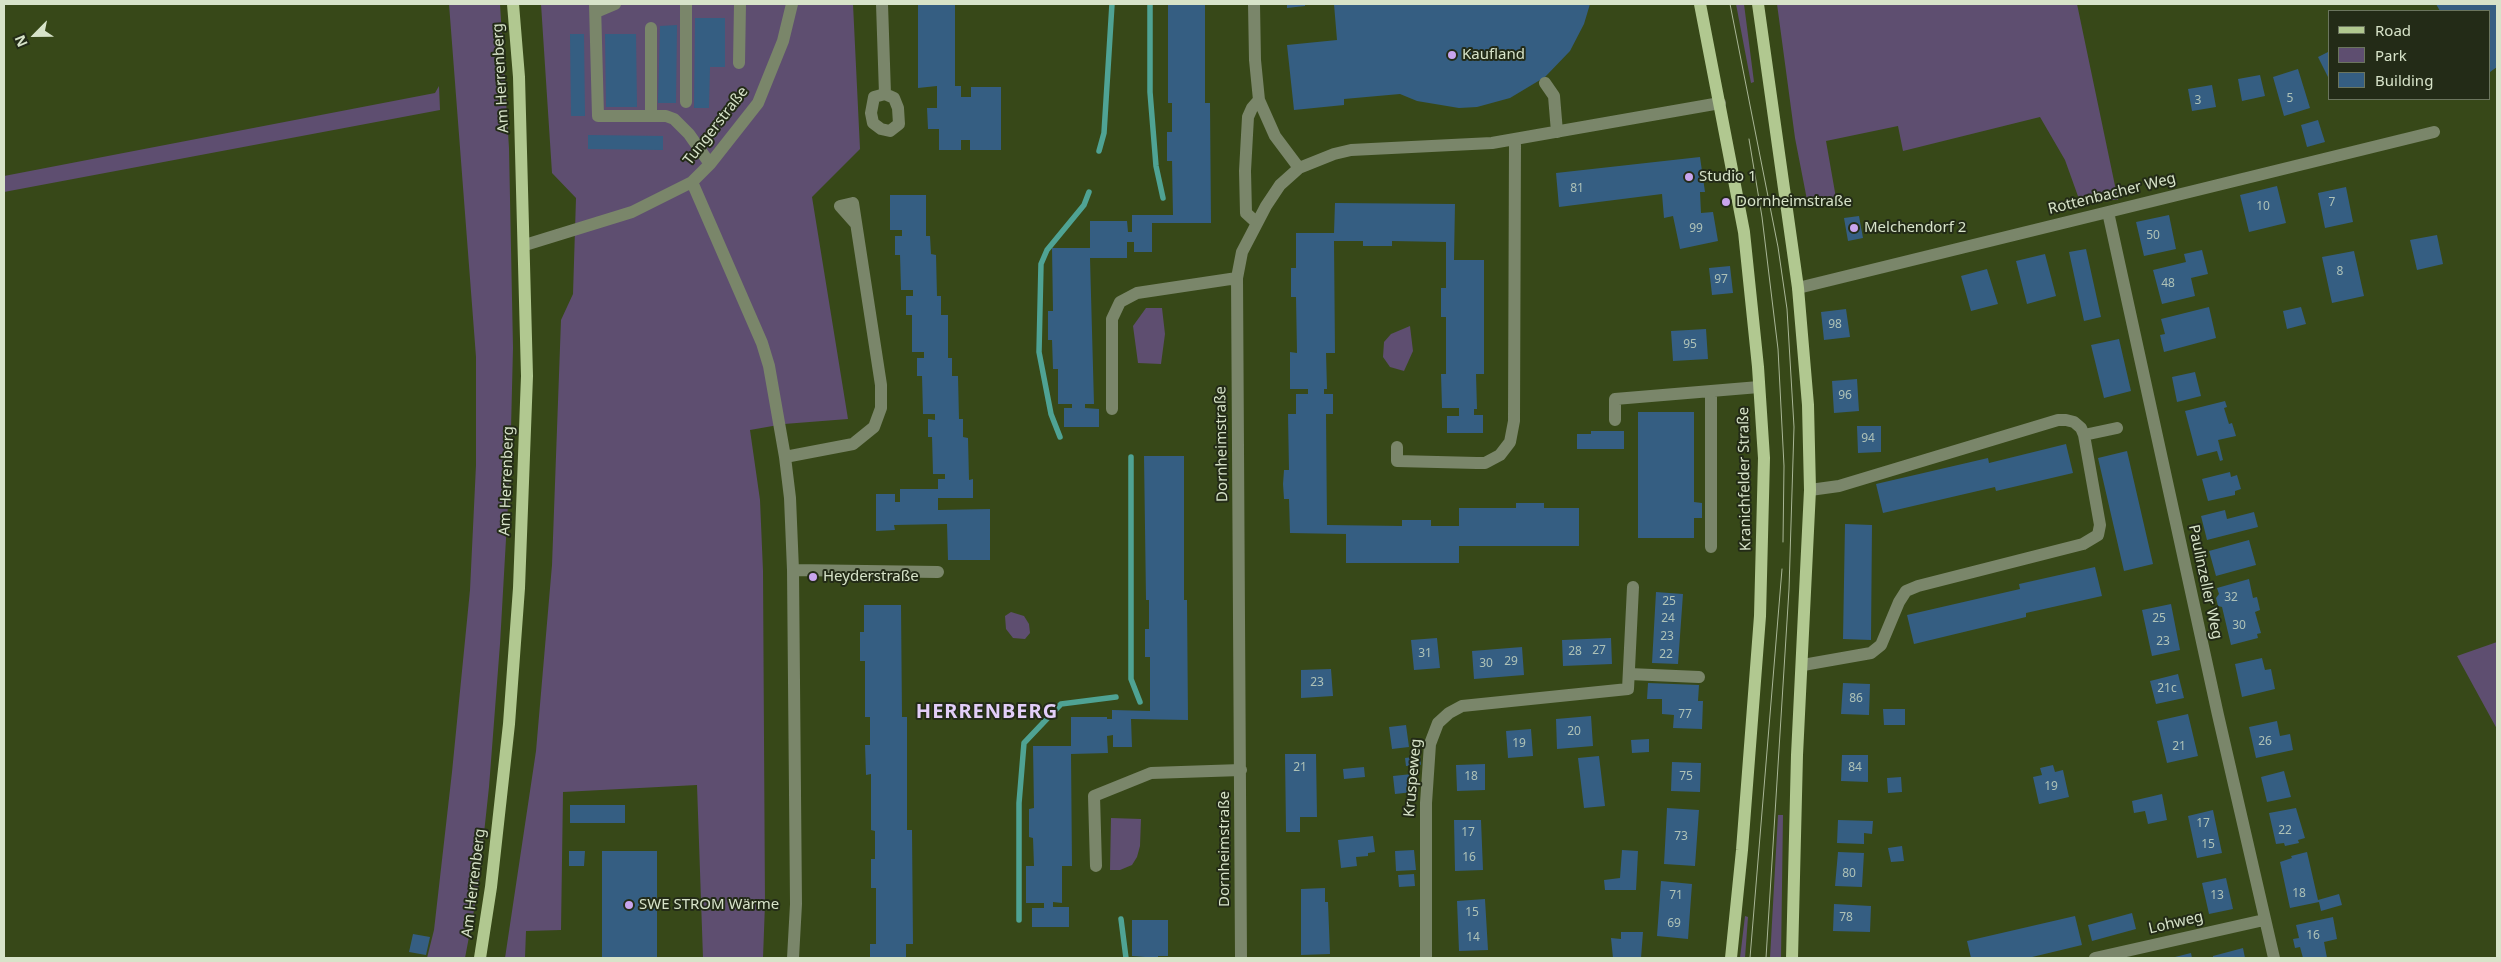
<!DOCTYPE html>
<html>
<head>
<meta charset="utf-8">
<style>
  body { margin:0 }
  #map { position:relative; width:2501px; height:962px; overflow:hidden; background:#374818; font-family:"Noto Sans",sans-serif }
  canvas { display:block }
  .frame { position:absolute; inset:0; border:5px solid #d7e3c9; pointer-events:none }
  .legend { position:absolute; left:2328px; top:10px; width:162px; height:90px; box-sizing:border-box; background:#232b17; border:1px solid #6b755e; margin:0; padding:6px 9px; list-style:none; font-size:15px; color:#d7e3c9 }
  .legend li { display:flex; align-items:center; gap:10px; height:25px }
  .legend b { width:25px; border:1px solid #6b755e }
  .north { position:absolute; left:10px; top:10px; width:50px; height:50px; -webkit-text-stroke:4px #232b17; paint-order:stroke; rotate:247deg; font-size:14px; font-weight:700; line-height:20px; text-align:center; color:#d7e3c9 }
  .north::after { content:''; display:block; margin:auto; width:18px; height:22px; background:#d7e3c9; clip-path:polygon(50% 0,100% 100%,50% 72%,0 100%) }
</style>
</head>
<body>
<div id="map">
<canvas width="2501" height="962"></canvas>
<div class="frame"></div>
<ul class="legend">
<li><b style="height:6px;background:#b1c890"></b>Road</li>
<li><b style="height:14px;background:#5e4e70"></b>Park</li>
<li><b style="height:14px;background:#355e82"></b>Building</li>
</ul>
<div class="north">N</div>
</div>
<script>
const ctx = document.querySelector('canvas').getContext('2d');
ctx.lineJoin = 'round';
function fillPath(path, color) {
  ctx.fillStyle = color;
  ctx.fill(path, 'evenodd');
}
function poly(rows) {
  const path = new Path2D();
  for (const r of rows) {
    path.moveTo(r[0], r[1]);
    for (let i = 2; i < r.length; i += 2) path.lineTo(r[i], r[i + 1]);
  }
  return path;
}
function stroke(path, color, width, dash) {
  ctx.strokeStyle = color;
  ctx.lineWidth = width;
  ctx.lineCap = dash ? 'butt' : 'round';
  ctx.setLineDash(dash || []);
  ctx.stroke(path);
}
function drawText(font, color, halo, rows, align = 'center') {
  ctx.font = font + ' "Noto Sans",sans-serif';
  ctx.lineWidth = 4;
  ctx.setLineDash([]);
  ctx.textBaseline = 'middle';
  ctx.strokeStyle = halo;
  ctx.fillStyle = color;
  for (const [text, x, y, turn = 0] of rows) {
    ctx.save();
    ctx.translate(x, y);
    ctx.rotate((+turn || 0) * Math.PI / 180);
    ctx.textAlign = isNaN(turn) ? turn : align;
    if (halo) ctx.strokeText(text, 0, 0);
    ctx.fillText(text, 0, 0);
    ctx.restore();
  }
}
fillPath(poly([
  [449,4,500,4,509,148,513,348,510,469,500,644,489,787,478,889,465,958,427,958,434,930,452,772,470,590,476,465,476,357],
  [541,4,853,4,860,149,812,197,848,419,784,424,750,430,760,500,763,571,765,904,763,958,703,958,697,785,563,792,561,930,526,931,525,958,505,958,536,751,552,565,561,320,573,294,576,198,552,173],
  [1736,4,1744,4,1754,82,1751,83],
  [1777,4,2077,4,2118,200,2079,199,2065,160,2040,117,1903,151,1898,126,1826,141,1836,198,1808,205,1795,138],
  [439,86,440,110,4,192,4,176,435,93],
  [1146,308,1162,308,1165,334,1161,364,1138,363,1133,326],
  [1410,326,1413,351,1404,371,1390,367,1383,357,1384,342,1391,334],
  [1011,612,1024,616,1029,624,1030,633,1025,639,1013,638,1006,629,1005,616],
  [2497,642,2497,729,2457,656],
  [1778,815,1783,815,1781,958,1770,958],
  [1111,818,1141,819,1140,846,1137,857,1132,865,1120,870,1110,870],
  [1745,916,1748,917,1745,958,1740,958]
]), '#5e4e70');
stroke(poly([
  [1150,4,1150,92,1156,166,1163,198],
  [1099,151,1104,133,1112,4],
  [1060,437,1051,414,1039,352,1041,264,1047,250,1084,205,1089,192],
  [1131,457,1131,679,1140,702],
  [1121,919,1126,958],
  [1019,920,1019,803,1024,743,1061,704,1116,697]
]), '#4fa394', 5.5);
fillPath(poly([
  [918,4,955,4,955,86,961,86,961,97,971,97,971,87,1001,87,1001,150,970,150,970,140,961,140,961,150,939,150,939,129,928,129,927,108,937,108,937,86,918,88],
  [1168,4,1205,4,1205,103,1210,103,1211,223,1152,223,1152,252,1134,252,1134,242,1127,242,1127,258,1090,258,1094,404,1085,404,1085,408,1099,409,1099,427,1064,427,1064,408,1072,408,1072,404,1058,404,1058,369,1053,369,1052,340,1048,340,1048,311,1053,311,1052,248,1090,248,1090,221,1127,221,1128,232,1132,232,1132,215,1173,215,1172,161,1167,161,1167,132,1172,132,1172,103,1168,103],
  [1287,4,1305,4,1305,6,1287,8],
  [1334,4,1590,4,1584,24,1570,51,1545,77,1510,98,1477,107,1459,108,1417,101,1400,94,1344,99,1344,105,1294,110,1287,45,1337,40],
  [2436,4,2497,4,2497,67,2490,72,2490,11,2440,11],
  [695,18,725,18,725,67,710,67,709,108,694,108],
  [677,25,676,103,658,103,660,26],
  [570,34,584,34,585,116,571,116],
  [605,34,636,34,637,107,606,107],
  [2330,51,2330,81,2318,57],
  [2298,69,2310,108,2284,116,2273,77],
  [2260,75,2265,96,2242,101,2238,79],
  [2212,85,2216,107,2192,111,2188,89],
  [2318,120,2325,142,2307,147,2301,125],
  [588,135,663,136,663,150,588,149],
  [1700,157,1705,192,1700,192,1701,213,1713,212,1718,241,1680,249,1673,216,1664,218,1662,194,1559,207,1556,173],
  [2277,186,2286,223,2249,232,2240,195],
  [2346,187,2353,222,2325,228,2318,193],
  [890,195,926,195,926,236,930,236,931,254,936,255,937,296,941,296,941,315,948,315,948,358,952,358,952,376,958,376,959,419,963,419,963,437,968,438,969,480,973,479,973,498,938,498,938,510,990,509,990,560,948,560,947,524,894,525,895,530,876,531,876,494,895,494,895,502,900,502,900,489,938,489,938,479,945,479,945,474,933,474,932,437,928,437,928,419,935,420,935,414,923,414,922,376,917,376,917,358,924,358,924,352,912,352,912,315,906,315,906,296,913,296,913,290,901,290,900,255,895,255,895,236,902,236,902,230,890,230],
  [1335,203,1455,204,1454,260,1484,260,1484,374,1476,374,1477,409,1474,409,1474,415,1483,415,1483,433,1447,433,1447,416,1459,416,1459,408,1442,408,1441,374,1446,374,1446,317,1441,317,1441,288,1446,288,1446,242,1392,241,1392,246,1363,246,1363,241,1334,241,1335,353,1326,353,1327,389,1324,389,1324,394,1333,394,1333,414,1326,414,1327,525,1402,526,1402,520,1431,520,1431,526,1459,526,1459,508,1516,508,1516,503,1544,503,1544,508,1579,508,1579,546,1459,546,1459,563,1346,563,1346,534,1290,533,1289,499,1284,499,1283,484,1284,470,1289,470,1288,414,1296,414,1296,394,1308,394,1308,389,1290,389,1290,352,1297,353,1296,297,1291,297,1291,268,1296,268,1296,233,1334,233],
  [2169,215,2176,249,2144,256,2136,222],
  [1859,216,1863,238,1848,241,1844,218],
  [2437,235,2443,264,2417,270,2410,240],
  [2086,249,2101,317,2084,321,2069,252],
  [2202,250,2208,274,2191,278,2195,296,2162,304,2153,270,2186,262,2184,254],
  [2354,251,2364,296,2332,303,2322,257],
  [2045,254,2056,296,2027,304,2016,261],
  [1730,266,1733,293,1712,295,1709,268],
  [1987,269,1998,304,1971,311,1961,276],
  [2209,307,2216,338,2164,352,2160,335,2165,334,2161,319],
  [2301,307,2306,324,2287,329,2283,311],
  [1846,309,1850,337,1824,340,1821,312],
  [1706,329,1708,359,1673,361,1671,331],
  [2119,339,2131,391,2104,398,2091,345],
  [2195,372,2201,396,2177,402,2172,377],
  [1857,379,1859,411,1834,413,1832,381],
  [2225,401,2227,407,2224,408,2229,424,2232,423,2236,436,2218,440,2223,460,2220,461,2217,451,2197,456,2185,411],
  [1638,412,1694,412,1694,502,1702,503,1702,518,1694,518,1694,538,1638,538],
  [1857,426,1881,426,1881,452,1858,453],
  [1591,431,1624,431,1624,449,1577,449,1577,434,1591,434],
  [2066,444,2073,473,1996,491,1995,487,1883,513,1876,484,1988,458,1989,463],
  [2127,451,2153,564,2124,571,2098,458],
  [1144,456,1184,456,1184,600,1187,600,1188,720,1131,719,1132,747,1113,747,1113,735,1107,736,1108,753,1071,754,1072,866,1062,866,1062,903,1053,902,1053,907,1069,907,1069,927,1032,927,1032,908,1044,908,1044,903,1026,903,1026,866,1034,866,1033,838,1029,837,1029,809,1034,808,1033,746,1071,746,1071,717,1107,717,1107,719,1112,719,1112,710,1150,711,1150,657,1145,657,1145,629,1149,629,1149,600,1146,600],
  [2230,472,2231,477,2237,475,2241,489,2235,491,2235,495,2208,501,2202,479],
  [2225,510,2227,519,2254,512,2258,527,2207,540,2201,516],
  [1845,524,1872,525,1871,640,1843,639],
  [2249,540,2256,565,2216,576,2209,551],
  [2095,567,2102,596,2026,613,2026,617,1914,644,1907,615,2020,589,2019,584],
  [2249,579,2253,598,2257,597,2260,610,2255,612,2261,633,2257,634,2258,638,2231,645,2222,607,2218,606,2216,598,2219,594,2217,588],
  [1656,592,1683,594,1678,664,1652,663],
  [2171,604,2180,650,2152,656,2142,610],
  [864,605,901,605,902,717,907,717,907,830,912,830,913,944,906,944,906,958,870,958,870,944,876,944,876,888,871,888,871,859,875,859,875,831,871,830,871,774,866,775,865,745,870,745,870,717,865,717,865,661,860,661,860,632,864,632],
  [1437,638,1440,668,1414,670,1411,640],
  [1611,638,1612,664,1563,666,1562,640],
  [1522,647,1524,675,1474,679,1472,651],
  [2262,658,2265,670,2271,669,2275,689,2242,697,2235,664],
  [1331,669,1333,696,1301,698,1301,670],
  [2178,674,2184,698,2156,704,2150,681],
  [1648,683,1699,685,1698,701,1703,701,1702,729,1673,728,1674,715,1662,714,1662,699,1647,699],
  [1843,683,1870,684,1869,715,1841,714],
  [1883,709,1905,709,1905,725,1884,725],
  [2188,714,2198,756,2167,763,2157,721],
  [1591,716,1593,746,1557,749,1556,719],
  [2277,721,2280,736,2290,734,2293,750,2256,758,2249,727],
  [1406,725,1409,747,1392,749,1389,727],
  [1531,729,1533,756,1508,758,1506,731],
  [1649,739,1649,752,1632,753,1631,740],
  [1285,754,1316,754,1317,817,1300,817,1300,832,1286,832],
  [1842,755,1868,755,1868,782,1841,781],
  [1420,756,1421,765,1406,766,1405,758],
  [1599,756,1605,806,1584,808,1578,758],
  [1672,762,1701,763,1700,792,1671,791],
  [1485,764,1485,790,1457,791,1456,765],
  [2053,765,2055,772,2063,770,2069,797,2039,804,2033,777,2042,775,2040,768],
  [1364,767,1365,777,1344,779,1343,769],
  [2284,771,2291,797,2267,802,2261,777],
  [1412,774,1413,792,1395,794,1393,776],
  [1901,777,1902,792,1888,793,1887,778],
  [2162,794,2167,820,2148,824,2145,811,2134,813,2132,801],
  [570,805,625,805,625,823,570,823],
  [1667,808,1699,810,1695,866,1664,864],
  [2296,808,2305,838,2298,840,2299,843,2285,846,2284,843,2276,844,2269,813],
  [2213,810,2222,853,2197,858,2188,816],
  [1454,820,1481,820,1483,870,1455,871],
  [1838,820,1873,821,1872,834,1864,833,1864,844,1837,843],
  [1373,836,1375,852,1368,853,1368,856,1356,857,1357,866,1341,868,1338,840],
  [1902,846,1904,861,1891,862,1888,848],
  [1414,850,1416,870,1396,871,1395,851],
  [1622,850,1638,851,1636,890,1605,890,1604,880,1620,878],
  [569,851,585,851,584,866,569,866],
  [602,851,657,851,657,958,602,958],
  [1838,852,1864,853,1862,887,1835,886],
  [2307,852,2318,900,2339,894,2342,905,2321,911,2319,902,2290,908,2280,862,2292,858,2291,856],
  [1414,874,1415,886,1399,887,1398,875],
  [2226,878,2233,909,2209,914,2202,883],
  [1661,881,1692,884,1688,939,1657,936],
  [1325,888,1325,902,1328,902,1330,954,1301,955,1301,889],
  [1485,899,1488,950,1459,951,1457,901],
  [1834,904,1871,906,1870,932,1833,931],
  [2132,913,2136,929,2092,941,2088,925],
  [2075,916,2082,945,2028,958,1971,958,1967,941],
  [2333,917,2337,939,2324,942,2327,958,2303,958,2300,947,2295,948,2293,939,2299,938,2296,925],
  [1132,920,1168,920,1168,956,1158,956,1158,958,1132,956],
  [1621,932,1643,932,1641,958,1613,958,1611,938,1621,939],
  [413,934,430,937,426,955,409,952],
  [2243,948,2245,958,2213,958,2213,956],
  [2191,953,2192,958,2171,958]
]), '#355e82');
stroke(poly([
  [595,4,598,116,666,116,674,119,689,134,710,164],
  [882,4,885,94],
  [1254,4,1255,60,1259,100,1275,136,1299,168],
  [596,12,615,4],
  [739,63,740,4],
  [1545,83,1554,96,1557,132],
  [885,94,894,98,898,108,899,124,890,131,881,129,873,123,871,113,874,97,885,94],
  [686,102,686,4],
  [651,116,651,28],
  [692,182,762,343,769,366,785,457,790,498,793,570,796,904,793,958],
  [2108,212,2218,715,2274,958],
  [1257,223,1246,213,1245,171,1248,117,1252,108,1259,100],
  [525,245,632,212,692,182,710,164,758,103,783,41,792,4],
  [1798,288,2434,132],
  [1711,392,1711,547],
  [1112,409,1112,319,1120,302,1137,293,1237,278],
  [1615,420,1615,399,1759,387],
  [2084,435,2117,428],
  [1397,447,1397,461,1477,463,1485,463,1500,455,1510,442,1514,421,1515,140],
  [785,457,853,444,874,427,881,408,881,385,853,203,840,206,856,224],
  [793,570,938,572],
  [1803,665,1871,653,1881,645,1899,602,1906,591,1918,586,2083,544,2098,535,2100,525,2084,435,2081,428,2074,422,2066,420,2058,420,1839,486,1810,490],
  [1629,674,1699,677],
  [1096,866,1094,796,1151,773,1241,770],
  [1241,958,1237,278,1242,252,1266,206,1280,185,1299,168,1334,154,1351,150,1492,143,1720,103],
  [1426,958,1426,803,1430,744,1438,723,1449,713,1462,706,1628,689,1633,587],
  [2095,958,2264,920]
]), '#7a866a', 12);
stroke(poly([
  [1700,4,1744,232,1758,367,1764,458,1760,616,1742,850,1731,958],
  [1758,4,1798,288,1808,405,1810,490,1797,755,1792,958],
  [480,958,491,887,509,724,519,588,527,376,519,77,513,4]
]), '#b1c890', 12);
stroke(poly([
  [1730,4,1778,247,1787,309,1794,427,1789,589,1766,958],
  [1749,139,1762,217,1778,349,1784,466,1783,542],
  [1750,958,1782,569]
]), '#a9b696', 1);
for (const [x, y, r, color] of [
  [1452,55,5,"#c9a5ee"],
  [1689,177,5,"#c9a5ee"],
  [1726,202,5,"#c9a5ee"],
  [1854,228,5,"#c9a5ee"],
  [813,577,5,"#c9a5ee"],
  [629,905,5,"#c9a5ee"]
]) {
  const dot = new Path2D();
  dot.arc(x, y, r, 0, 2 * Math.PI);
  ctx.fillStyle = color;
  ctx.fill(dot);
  stroke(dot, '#232b17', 2);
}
drawText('12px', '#aec2b7', null, [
  ["5",2290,99],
  ["3",2198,101],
  ["81",1577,189],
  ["7",2332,203],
  ["10",2263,207],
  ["99",1696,229],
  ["50",2153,236],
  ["8",2340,272],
  ["97",1721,280],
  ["48",2168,284],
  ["98",1835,325],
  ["95",1690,345],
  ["96",1845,396],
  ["94",1868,439],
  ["32",2231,598],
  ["25",1669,602],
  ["24",1668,619],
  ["25",2159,619],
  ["30",2239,626],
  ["23",1667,637],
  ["23",2163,642],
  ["27",1599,651],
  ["28",1575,652],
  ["31",1425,654],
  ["22",1666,655],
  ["29",1511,662],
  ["30",1486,664],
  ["23",1317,683],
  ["21c",2167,689],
  ["86",1856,699],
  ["77",1685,715],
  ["20",1574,732],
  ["26",2265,742],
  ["19",1519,744],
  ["21",2179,747],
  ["21",1300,768],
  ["84",1855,768],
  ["18",1471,777],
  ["75",1686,777],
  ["19",2051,787],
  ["17",2203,824],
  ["22",2285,831],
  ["17",1468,833],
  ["73",1681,837],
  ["15",2208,845],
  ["16",1469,858],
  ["80",1849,874],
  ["18",2299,894],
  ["71",1676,896],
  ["13",2217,896],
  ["15",1472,913],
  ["78",1846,918],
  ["69",1674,924],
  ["16",2313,936],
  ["14",1473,938]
]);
drawText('15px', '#d7e3c9', '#232b17', [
  ["Kaufland",1462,55],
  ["Studio 1",1699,177],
  ["Dornheimstraße",1736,202],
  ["Melchendorf 2",1864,228],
  ["Heyderstraße",823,577],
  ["SWE STROM Wärme",639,905]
], 'left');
drawText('15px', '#d7e3c9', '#232b17', [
  ["Am Herrenberg",501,78,-93],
  ["Tungerstraße",716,126,-52],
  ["Rottenbacher Weg",2112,194,-14],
  ["Dornheimstraße",1222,444,-91],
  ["Kranichfelder Straße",1745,479,-91],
  ["Am Herrenberg",507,481,-88],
  ["Paulinzeller Weg",2205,582,78],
  ["Kruspeweg",1413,778,-85],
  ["Dornheimstraße",1225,849,-90],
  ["Am Herrenberg",474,883,-83],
  ["Lohweg",2176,923,-13]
]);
ctx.letterSpacing = '1px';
drawText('bold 20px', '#e2cef8', '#232b17', [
  ["HERRENBERG",987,712]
]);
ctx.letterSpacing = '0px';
</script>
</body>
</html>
